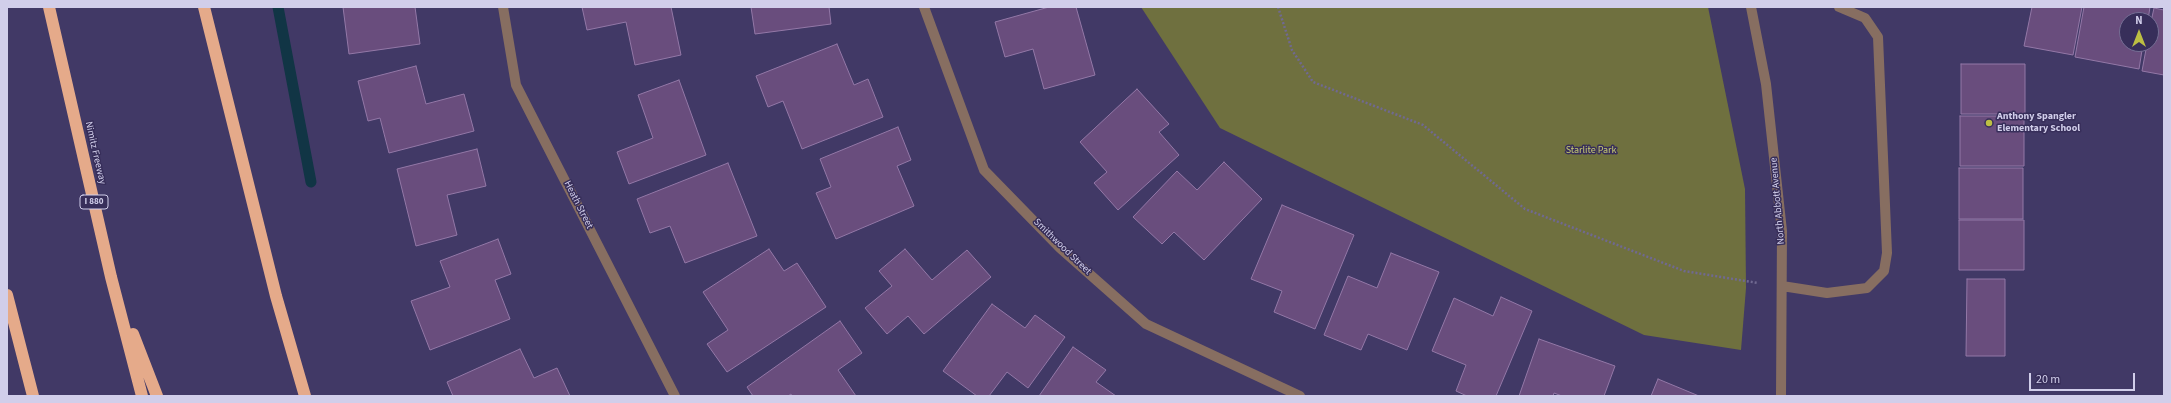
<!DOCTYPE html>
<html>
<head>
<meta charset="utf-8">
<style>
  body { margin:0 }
  #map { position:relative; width:2171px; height:403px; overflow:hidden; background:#413966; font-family:"Source Sans 3",sans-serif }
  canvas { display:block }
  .frame { position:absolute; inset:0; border:8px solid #d1ceea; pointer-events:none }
  .north { position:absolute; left:2119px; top:12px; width:40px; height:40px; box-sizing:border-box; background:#372e5a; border:1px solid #756e94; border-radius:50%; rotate:0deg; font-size:11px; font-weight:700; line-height:16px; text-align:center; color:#d1ceea }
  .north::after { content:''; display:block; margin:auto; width:14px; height:18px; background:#bdbf43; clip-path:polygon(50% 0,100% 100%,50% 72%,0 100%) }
  .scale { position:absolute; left:2029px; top:373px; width:106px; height:18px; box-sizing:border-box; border:2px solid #d1ceea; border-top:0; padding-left:5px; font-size:12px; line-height:14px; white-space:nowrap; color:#d1ceea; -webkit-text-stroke:3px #372e5a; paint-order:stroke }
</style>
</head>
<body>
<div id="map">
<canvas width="2171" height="403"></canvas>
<div class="frame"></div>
<div class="north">N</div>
<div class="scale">20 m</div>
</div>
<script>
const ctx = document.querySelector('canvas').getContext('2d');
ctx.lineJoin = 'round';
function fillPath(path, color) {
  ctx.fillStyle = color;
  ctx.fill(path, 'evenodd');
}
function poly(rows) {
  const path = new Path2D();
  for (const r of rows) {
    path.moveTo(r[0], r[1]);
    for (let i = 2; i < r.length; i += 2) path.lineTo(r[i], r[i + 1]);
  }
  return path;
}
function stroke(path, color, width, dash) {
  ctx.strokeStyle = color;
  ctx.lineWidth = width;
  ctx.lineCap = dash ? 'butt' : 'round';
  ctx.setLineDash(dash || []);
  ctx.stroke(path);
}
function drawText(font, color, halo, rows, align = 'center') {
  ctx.font = font + ' "Source Sans 3",sans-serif';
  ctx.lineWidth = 3;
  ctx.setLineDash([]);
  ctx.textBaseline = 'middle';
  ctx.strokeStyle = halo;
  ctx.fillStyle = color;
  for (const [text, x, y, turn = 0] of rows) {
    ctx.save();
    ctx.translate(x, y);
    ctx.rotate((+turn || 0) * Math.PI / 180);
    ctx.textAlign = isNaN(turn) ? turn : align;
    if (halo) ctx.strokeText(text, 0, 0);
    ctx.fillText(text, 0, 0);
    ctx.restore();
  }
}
fillPath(poly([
  [1141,7,1708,7,1745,189,1746,288,1741,350,1644,335,1220,128]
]), '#6f703f');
stroke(poly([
  [278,7,311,182]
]), '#113545', 11);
const building = poly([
  [343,7,415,7,420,44,349,54,343,7],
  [582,7,671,7,681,55,635,65,626,22,587,30,582,7],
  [751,7,829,7,831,24,755,34,751,7],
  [1049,7,1076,7,1095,75,1044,89,1033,49,1005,57,995,22,1049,7],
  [2032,7,2082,7,2073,55,2024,46,2032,7],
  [2084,7,2150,7,2148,20,2127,20,2127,44,2143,44,2139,69,2075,57,2084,7],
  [2154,8,2164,10,2164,75,2142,71,2147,44,2151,44,2151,22,2154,8],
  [837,44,854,85,868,79,883,117,802,149,783,101,768,107,756,76,837,44],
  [1961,64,2025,64,2025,114,1961,114,1961,64],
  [416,66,426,104,464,94,474,131,389,153,380,118,368,121,358,81,416,66],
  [679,80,706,155,629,184,617,152,653,138,638,95,679,80],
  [1137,89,1169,124,1159,132,1179,155,1118,210,1094,183,1107,172,1080,142,1137,89],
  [1960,116,2024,116,2024,166,1960,166,1960,116],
  [898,127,911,160,897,166,914,206,836,239,816,193,831,187,820,159,898,127],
  [477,149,486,186,447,195,457,235,416,246,397,169,477,149],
  [1224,162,1262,199,1204,260,1174,232,1162,244,1133,217,1177,171,1197,190,1224,162],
  [728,163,757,236,685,263,670,226,650,233,637,199,728,163],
  [1959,168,2023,168,2023,219,1959,219,1959,168],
  [1282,205,1354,235,1315,329,1274,312,1282,291,1251,279,1282,205],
  [1959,220,2024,220,2024,270,1959,270,1959,220],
  [498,239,511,274,495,280,510,319,430,350,411,301,450,287,440,261,498,239],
  [769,249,784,271,797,263,826,307,727,372,707,344,728,330,703,292,769,249],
  [905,249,932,280,967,250,991,277,924,334,908,316,887,334,865,308,892,286,879,271,905,249],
  [1391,253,1439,272,1407,350,1368,334,1361,350,1324,335,1348,276,1377,288,1391,253],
  [1967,279,2005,279,2005,356,1966,356,1967,279],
  [1501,297,1532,311,1496,396,1467,396,1456,391,1466,365,1432,351,1454,298,1493,316,1501,297],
  [992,304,1025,328,1035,315,1065,337,1028,388,1007,372,989,396,977,396,943,371,992,304],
  [840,321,862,353,838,370,856,396,792,396,791,394,788,396,753,396,747,387,840,321],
  [1539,339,1615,366,1604,396,1562,396,1554,393,1553,396,1519,396,1539,339],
  [1073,347,1106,370,1096,382,1116,396,1039,396,1073,347],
  [520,349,534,378,557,368,570,396,453,396,447,382,520,349],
  [1658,379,1699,396,1651,396,1658,379]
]);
fillPath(building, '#694d7d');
stroke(building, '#9378a7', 1);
stroke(poly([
  [1278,7,1292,50,1313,82,1423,125,1525,209,1684,271,1758,283]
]), '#706991', 2.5, [2, 2]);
stroke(poly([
  [503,7,516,85,675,396],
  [924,7,984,170,1060,248,1146,324,1300,396],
  [1751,7,1766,84,1782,231,1781,396],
  [1782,286,1827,293,1867,288,1884,271,1887,253,1878,37,1865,18,1839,7]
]), '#876e61', 10);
stroke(poly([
  [49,7,111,277,142,396],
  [204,7,276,296,305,396],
  [7,295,33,396],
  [133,334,157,396]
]), '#e5aa8a', 12);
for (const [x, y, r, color] of [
  [1989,123,4,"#bdbf43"]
]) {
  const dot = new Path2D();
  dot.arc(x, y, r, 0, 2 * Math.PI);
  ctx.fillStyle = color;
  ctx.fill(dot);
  stroke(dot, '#372e5a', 1.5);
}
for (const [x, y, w] of [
  [94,202,28]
]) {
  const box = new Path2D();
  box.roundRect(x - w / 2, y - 7, w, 14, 3);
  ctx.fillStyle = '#372e5a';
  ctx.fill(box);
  stroke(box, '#d1ceea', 1);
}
drawText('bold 9px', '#d1ceea', null, [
  ["I 880",94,202]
]);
drawText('bold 10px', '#d1ceea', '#372e5a', [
  ["Anthony Spangler",1997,117],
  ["Elementary School",1997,129]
], 'left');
drawText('10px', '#c9cc73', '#372e5a', [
  ["Starlite Park",1591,151]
]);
drawText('10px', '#d1ceea', '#372e5a', [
  ["Nimitz Freeway",95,153,77],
  ["North Abbott Avenue",1778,201,-95],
  ["Heath Street",578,205,63],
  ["Smithwood Street",1062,247,44]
]);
</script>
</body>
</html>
